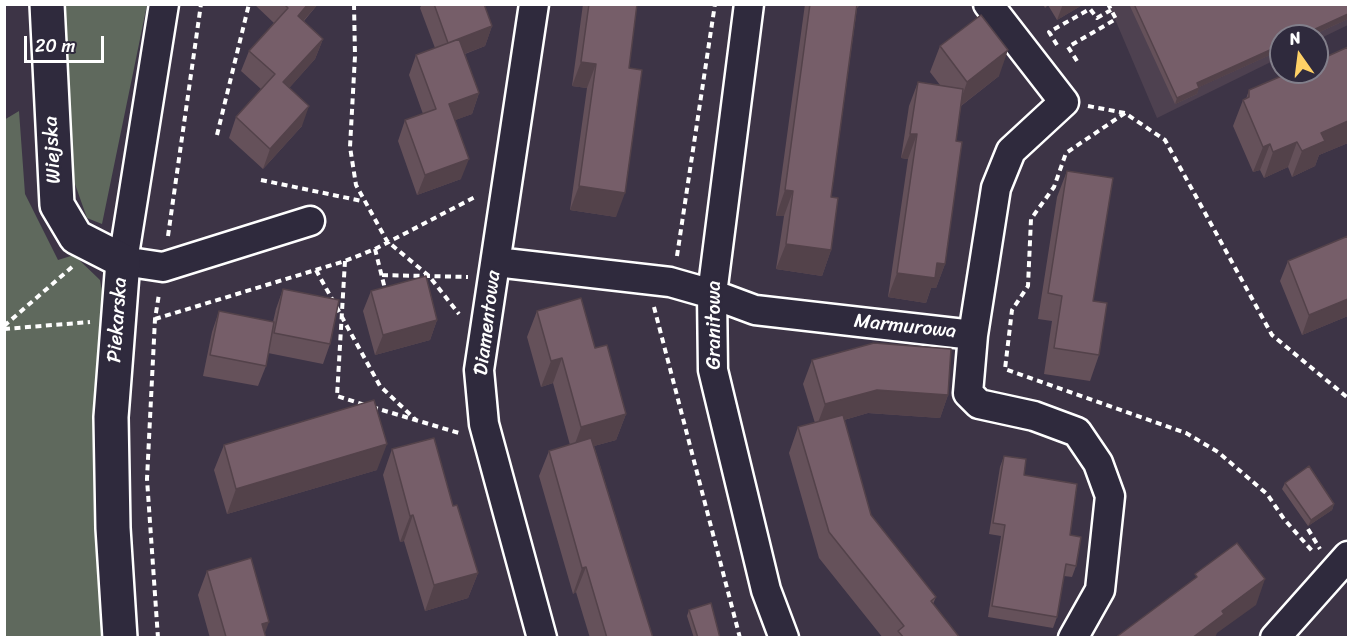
<!DOCTYPE html>
<html>
<head>
<meta charset="utf-8">
<style>
  body { margin:0 }
  #map { position:relative; width:1353px; height:642px; overflow:hidden; background:#3d3446; font-family:Sriracha,sans-serif }
  canvas { display:block }
  .frame { position:absolute; inset:0; border:6px solid #fff; pointer-events:none }
  .north { position:absolute; left:1269px; top:24px; width:60px; height:60px; box-sizing:border-box; background:#2f2a3d; border:2px solid #827f8b; border-radius:50%; rotate:346deg; font-size:16px; font-weight:700; line-height:24px; text-align:center; color:#fff }
  .north::after { content:''; display:block; margin:auto; width:21px; height:27px; background:#ffd166; clip-path:polygon(50% 0,100% 100%,50% 72%,0 100%) }
  .scale { position:absolute; left:24px; top:36px; width:80px; height:27px; box-sizing:border-box; border:3px solid #fff; border-top:0; padding-left:8px; font-size:18px; line-height:21px; white-space:nowrap; color:#fff; -webkit-text-stroke:4px #2f2a3d; paint-order:stroke }
</style>
</head>
<body>
<div id="map">
<canvas width="1353" height="642"></canvas>
<div class="frame"></div>
<div class="north">N</div>
<div class="scale">20 m</div>
</div>
<script>
const ctx = document.querySelector('canvas').getContext('2d');
ctx.lineJoin = 'round';
function fillPath(path, color) {
  ctx.fillStyle = color;
  ctx.fill(path, 'evenodd');
}
function poly(rows) {
  const path = new Path2D();
  for (const r of rows) {
    path.moveTo(r[0], r[1]);
    for (let i = 2; i < r.length; i += 2) path.lineTo(r[i], r[i + 1]);
  }
  return path;
}
function stroke(path, color, width, dash) {
  ctx.strokeStyle = color;
  ctx.lineWidth = width;
  ctx.lineCap = dash ? 'butt' : 'round';
  ctx.setLineDash(dash || []);
  ctx.stroke(path);
}
function drawText(font, color, halo, rows, align = 'center') {
  ctx.font = font + ' Sriracha,sans-serif';
  ctx.lineWidth = 4.5;
  ctx.setLineDash([]);
  ctx.textBaseline = 'middle';
  ctx.strokeStyle = halo;
  ctx.fillStyle = color;
  for (const [text, x, y, turn = 0] of rows) {
    ctx.save();
    ctx.translate(x, y);
    ctx.rotate((+turn || 0) * Math.PI / 180);
    ctx.textAlign = isNaN(turn) ? turn : align;
    if (halo) ctx.strokeText(text, 0, 0);
    ctx.fillText(text, 0, 0);
    ctx.restore();
  }
}
fillPath(poly([
  [1109,5,1348,5,1348,25,1317,40,1317,36,1281,36,1281,57,1157,118]
]), '#4e4150');
fillPath(poly([
  [65,5,147,5,102,224,87,218,70,170],
  [19,111,25,194,58,260,74,255,100,280,105,307,107,637,5,638,4,120]
]), '#5f695d');
const minor = poly([
  [164,4,123,261,163,267,310,221],
  [534,4,479,370,484,424,542,638],
  [749,4,712,294,713,370,766,590,784,638],
  [988,4,1064,102,1011,151,996,188,973,335,968,393,979,404,1034,416,1077,432,1098,463,1110,496,1100,590,1073,638],
  [496,262,670,282,712,294,755,310,973,335],
  [1275,638,1348,556]
]);
const tertiary = poly([
  [47,4,57,205,76,237,123,261,111,417,113,528,120,638]
]);
stroke(minor, '#fff', 33);
stroke(tertiary, '#fff', 38);
stroke(poly([
  [354,4,355,56,350,147,356,185,387,241,429,276,459,314],
  [1057,45,1049,32,1090,9,1097,18,1111,10],
  [1077,61,1068,47,1116,19,1108,4],
  [1088,106,1125,113,1165,140,1272,335,1348,398],
  [1125,113,1066,153,1054,187,1031,219,1028,286,1012,310,1005,369,1186,433,1218,452,1267,494,1284,519,1314,553],
  [217,135,249,4],
  [261,180,362,201],
  [168,236,201,4],
  [375,249,385,289],
  [677,256,715,4],
  [345,261,337,396,365,405],
  [316,270,380,386,416,420],
  [382,275,468,277],
  [654,307,740,638],
  [155,319,345,261,375,249,477,196],
  [4,326,72,267],
  [4,329,90,322],
  [372,407,459,433],
  [1308,529,1320,549],
  [158,638,147,479,155,319,159,294]
]), '#fff', 4, [6, 4.5]);
stroke(minor, '#2f2a3d', 28);
stroke(tertiary, '#2f2a3d', 33);
fillPath(poly([
  [254,4,318,4,304,21,323,39,315,59,289,88,302,126,263,169,229,138,236,117,261,89,241,71,249,51,274,23],
  [422,4,484,4,492,26,485,46,465,54,479,93,472,114,455,120,461,179,417,195,398,141,405,120,423,114,409,75,416,55,435,48,420,8],
  [583,4,637,4,629,68,616,217,570,210,587,88,572,86],
  [805,4,861,4,857,8,831,197,831,250,822,276,776,269,784,216,776,216],
  [1043,4,1084,4,1057,20,1048,5,1045,8],
  [1129,4,1348,4,1348,19,1311,36,1281,36,1281,50,1199,87,1197,94,1175,104],
  [940,46,999,76,961,106,956,141,945,264,936,288,931,288,926,303,888,297,908,159,901,158,909,106,918,82,940,85,930,72],
  [1348,47,1348,143,1319,155,1315,166,1292,177,1288,167,1264,178,1260,170,1253,172,1233,126,1243,100,1246,99,1249,90],
  [1067,171,1093,301,1099,355,1090,381,1044,374,1052,321,1038,319,1057,197],
  [1348,236,1348,316,1302,335,1280,281,1288,261],
  [283,289,330,344,323,364,268,353,266,366,258,386,203,376,212,332,219,311,273,322,276,309],
  [371,291,437,320,430,340,375,355,363,311],
  [537,311,595,348,626,414,616,440,594,446,653,638,590,638,576,592,573,594,539,476,549,451,570,445,553,383,541,387,527,337],
  [812,360,948,395,940,418,868,413,844,420,871,515,936,597,933,604,960,638,883,638,819,558,789,453,798,427,815,423,803,384],
  [224,445,377,470,227,514,214,470],
  [392,449,453,506,478,573,468,598,425,611,404,541,400,542,383,475],
  [1004,456,1024,475,1070,535,1076,566,1072,577,1064,576,1057,617,1053,628,988,617,1001,536,989,534,1000,467],
  [1285,483,1334,504,1332,510,1308,526,1282,489],
  [207,571,265,634,266,638,210,638,198,595],
  [689,610,720,638,694,638,687,616]
]), '#65515a');
fillPath(poly([
  [308,4,318,4,290,36,298,16],
  [1063,4,1084,4,1057,20],
  [1348,14,1348,19,1311,36,1300,36],
  [492,26,485,46,440,63,448,43],
  [323,39,315,59,276,103,283,82],
  [1281,45,1281,50,1195,89,1197,83],
  [1008,50,999,76,958,108,967,82],
  [581,62,596,64,587,88,572,86],
  [1199,88,1197,94,1175,104,1177,98],
  [479,93,472,114,442,125,449,104],
  [309,106,302,126,263,169,270,149],
  [1348,121,1348,143,1319,155,1315,166,1292,177,1302,151,1321,133],
  [910,134,917,134,908,159,901,158],
  [1297,142,1288,167,1264,178,1273,152],
  [1270,144,1260,170,1253,172,1263,147],
  [469,159,461,179,417,195,425,175],
  [579,186,625,193,616,217,570,210],
  [785,190,793,191,784,216,776,216],
  [786,244,831,250,822,276,776,269],
  [937,263,945,264,936,288,931,288,926,303,888,297,897,273],
  [1348,299,1348,316,1302,335,1309,315],
  [437,320,430,340,375,355,383,335],
  [562,358,553,383,541,387,551,361],
  [877,390,948,395,940,418,868,413,816,428,825,404],
  [626,414,616,440,572,452,581,427],
  [387,444,377,470,227,514,236,489],
  [1334,504,1332,510,1308,526,1311,520],
  [413,515,404,541,400,542,410,516],
  [586,567,576,592,573,594,582,568],
  [478,573,468,598,425,611,434,585],
  [1265,579,1256,605,1217,633,1215,638,1192,638,1222,611],
  [269,622,263,638,262,624]
]), '#53424a');
const building = poly([
  [284,4,308,4,298,16,323,39,283,82,309,106,270,149,236,117,275,74,249,51,288,8,284,4],
  [434,4,484,4,492,26,448,43,434,4],
  [589,4,637,4,629,68,642,70,625,193,579,186,596,64,581,62,589,4],
  [810,4,857,4,831,197,838,198,831,250,786,244,793,191,785,190,810,4],
  [1134,4,1348,4,1348,14,1300,36,1281,36,1281,45,1197,83,1199,88,1177,98,1134,4],
  [981,15,1008,50,967,82,940,46,981,15],
  [459,39,479,93,449,104,469,159,425,175,405,120,436,109,416,55,459,39],
  [1348,47,1348,121,1321,133,1325,141,1302,151,1297,142,1273,152,1270,144,1263,147,1243,100,1249,97,1249,90,1291,72,1317,72,1317,61,1348,47],
  [918,82,963,89,956,141,962,142,945,264,937,263,935,278,897,273,917,134,910,134,918,82],
  [1067,171,1113,178,1093,301,1107,303,1099,355,1054,348,1062,296,1048,293,1067,171],
  [1348,236,1348,299,1309,315,1288,261,1348,236],
  [426,276,437,320,383,335,371,291,426,276],
  [283,289,339,300,330,344,274,333,283,289],
  [581,298,595,348,607,345,626,414,581,427,562,358,551,361,537,311,581,298],
  [219,311,274,322,266,366,210,355,219,311],
  [874,343,951,349,948,395,877,390,825,404,812,360,874,343],
  [374,400,387,444,236,489,224,445,374,400],
  [843,415,871,515,936,597,931,601,960,638,904,638,898,631,904,626,829,532,798,427,843,415],
  [434,438,453,506,457,505,478,573,434,585,413,515,410,516,392,449,434,438],
  [591,438,653,638,607,638,586,567,582,568,549,451,591,438],
  [1004,456,1026,459,1024,475,1077,484,1070,535,1081,537,1076,566,1066,564,1057,617,992,606,1005,525,993,523,1004,456],
  [1309,466,1334,504,1311,520,1285,483,1309,466],
  [1237,543,1265,579,1222,611,1224,614,1192,638,1115,638,1197,577,1195,574,1237,543],
  [251,558,269,622,262,624,266,638,222,638,226,637,207,571,251,558],
  [711,603,720,638,698,638,689,610,711,603]
]);
fillPath(building, '#765e69');
stroke(building, '#53424a', 1.5);
drawText('20px', '#fff', '#2f2a3d', [
  ["Wiejska",53,150,-93],
  ["Piekarska",118,320,-86],
  ["Diamentowa",488,323,-83],
  ["Granitowa",715,325,-90],
  ["Marmurowa",905,327,6]
]);
</script>
</body>
</html>
